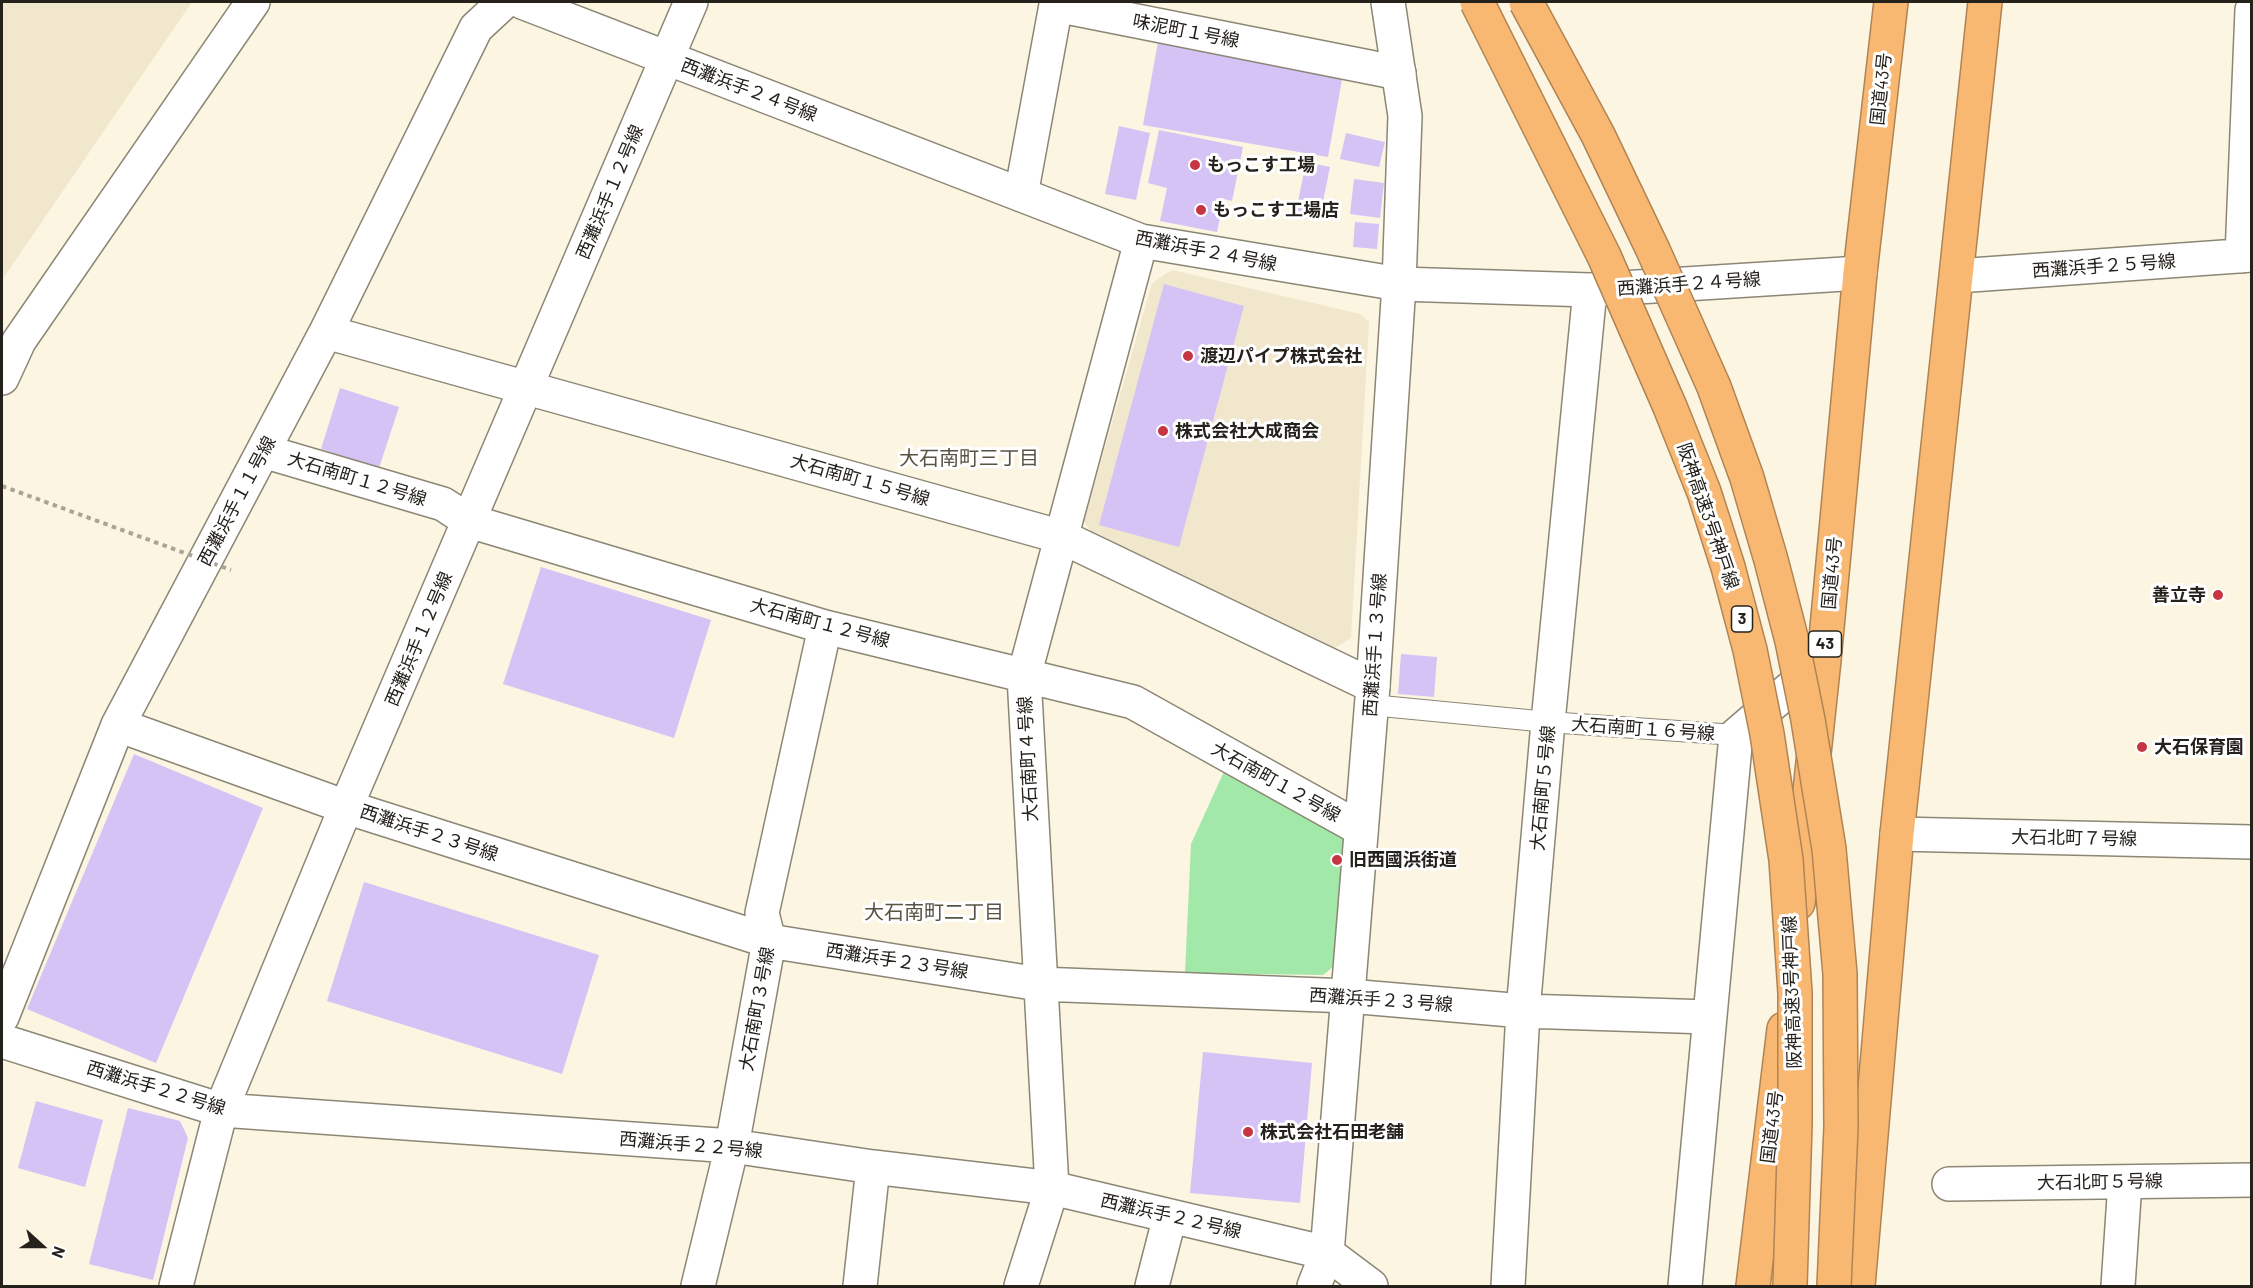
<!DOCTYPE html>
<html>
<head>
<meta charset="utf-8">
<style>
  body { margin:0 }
  #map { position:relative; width:2253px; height:1288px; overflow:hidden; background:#fbf5e1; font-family:Barlow,sans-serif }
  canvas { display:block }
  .frame { position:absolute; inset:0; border:3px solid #25221c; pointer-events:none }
  .north { position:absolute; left:12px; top:1216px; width:60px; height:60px; -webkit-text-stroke:4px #fff; paint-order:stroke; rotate:111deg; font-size:16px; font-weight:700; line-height:24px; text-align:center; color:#25221c }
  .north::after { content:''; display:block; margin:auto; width:21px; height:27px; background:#25221c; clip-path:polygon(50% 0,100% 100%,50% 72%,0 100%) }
</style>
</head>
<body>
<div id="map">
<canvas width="2253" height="1288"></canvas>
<div class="frame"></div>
<div class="north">N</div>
</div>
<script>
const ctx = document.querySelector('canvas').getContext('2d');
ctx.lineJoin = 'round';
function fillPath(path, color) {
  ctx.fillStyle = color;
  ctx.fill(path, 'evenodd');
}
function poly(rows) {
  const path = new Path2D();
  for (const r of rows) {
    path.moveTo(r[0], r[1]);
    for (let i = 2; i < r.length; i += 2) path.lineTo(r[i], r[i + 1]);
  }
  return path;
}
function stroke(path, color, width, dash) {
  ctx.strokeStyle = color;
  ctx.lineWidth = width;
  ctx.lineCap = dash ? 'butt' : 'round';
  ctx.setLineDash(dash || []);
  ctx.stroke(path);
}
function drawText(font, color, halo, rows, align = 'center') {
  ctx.font = font + ' Barlow,"Noto Sans JP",sans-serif';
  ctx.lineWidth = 6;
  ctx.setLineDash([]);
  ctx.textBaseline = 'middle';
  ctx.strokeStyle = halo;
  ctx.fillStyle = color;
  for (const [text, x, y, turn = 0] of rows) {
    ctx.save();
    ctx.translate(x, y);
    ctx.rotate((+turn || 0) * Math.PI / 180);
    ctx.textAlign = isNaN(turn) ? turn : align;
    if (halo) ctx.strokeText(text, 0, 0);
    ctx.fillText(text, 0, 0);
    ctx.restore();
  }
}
fillPath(poly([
  [2,2,192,2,2,280],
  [1172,270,1360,314,1369,322,1351,638,1328,652,1094,537,1084,521,1152,283]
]), '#f1e7cd');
fillPath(poly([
  [1227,765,1347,836,1338,963,1323,975,1185,973,1191,844]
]), '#a2e8a8');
fillPath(poly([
  [1158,42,1343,74,1328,157,1143,125],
  [1119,126,1150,133,1136,200,1105,194],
  [1159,130,1243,147,1232,201,1224,199,1217,232,1160,221,1167,188,1148,183],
  [1346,133,1385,142,1379,167,1340,159],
  [1306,162,1330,167,1319,221,1295,216],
  [1354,179,1384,183,1380,218,1350,214],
  [1355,222,1379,224,1377,249,1353,247],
  [1164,284,1244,306,1179,547,1099,525],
  [340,388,399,407,379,468,321,449],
  [541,567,711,620,674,738,503,684],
  [1401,654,1437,657,1434,697,1398,694],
  [134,754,263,808,156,1063,27,1009],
  [364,882,599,955,562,1074,327,1001],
  [1203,1052,1312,1063,1300,1203,1190,1193],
  [36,1101,103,1120,85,1187,18,1168],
  [128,1108,180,1121,188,1138,153,1280,89,1264]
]), '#d5c3f6');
const lane = poly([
  [1371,705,1548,722,1736,735]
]);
const street = poly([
  [522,2,1141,241,1399,284,1590,290,1860,273],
  [1021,195,1056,5,1399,73],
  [2242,256,2252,10],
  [1957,276,2252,255],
  [326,332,1062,537,1373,686],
  [263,451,443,504,469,521,825,627,1133,702,1361,829],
  [118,725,346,807,769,941,1039,984,1349,996,1523,1011,1709,1017],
  [1897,834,2252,842],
  [2,1017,118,725,326,332,476,28,504,2],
  [2,1041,221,1110,732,1146,873,1167,1052,1188,1327,1253,1371,1286],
  [1949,1184,2252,1180],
  [176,1286,221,1110,346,807,691,2],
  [698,1286,732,1146,769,941,762,913,825,627],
  [860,1286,873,1167],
  [1021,1286,1052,1188,1024,676,1141,241],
  [1152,1286,1170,1216],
  [1508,1286,1523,1011,1548,722,1590,290],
  [1685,1286,1736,735,1820,663],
  [2118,1286,2125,1182]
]);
const secondary = poly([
  [2,378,19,341,253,2],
  [1314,1286,1327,1253,1373,686,1399,284,1405,116,1388,2]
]);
const highway = poly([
  [1798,903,1824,660,1860,273,1891,2],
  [1753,1286,1784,1029],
  [1858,1286,1897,834,1985,2]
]);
stroke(lane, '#8c8675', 22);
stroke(street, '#8c8675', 36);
stroke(secondary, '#8c8675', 36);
stroke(highway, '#af8454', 36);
stroke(lane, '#fff', 20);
stroke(street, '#fff', 33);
stroke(secondary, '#fff', 33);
stroke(highway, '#f9b872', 33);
const highwayBridge = poly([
  [1477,2,1604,256,1670,407,1704,492,1728,567,1750,650,1767,734,1786,860,1795,993,1795,1124,1790,1286],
  [1526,2,1598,135,1653,250,1714,387,1747,478,1771,560,1792,641,1808,720,1829,849,1840,974,1841,1127,1834,1286]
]);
stroke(highwayBridge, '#af8454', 36, []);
stroke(poly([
  [2,486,231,570]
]), '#a9a495', 4, [4.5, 4.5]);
stroke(highwayBridge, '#f9b872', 33);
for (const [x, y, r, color] of [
  [1195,165,6,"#c63642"],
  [1201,210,6,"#c63642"],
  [1188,356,6,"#c63642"],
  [1163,431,6,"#c63642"],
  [2218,595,6,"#c63642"],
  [2142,747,6,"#c63642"],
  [1337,860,6,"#c63642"],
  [1248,1132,6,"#c63642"]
]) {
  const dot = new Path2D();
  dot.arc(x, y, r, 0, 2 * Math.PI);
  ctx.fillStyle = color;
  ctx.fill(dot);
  stroke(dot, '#fff', 2);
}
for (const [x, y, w] of [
  [1742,619,21],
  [1825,644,33]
]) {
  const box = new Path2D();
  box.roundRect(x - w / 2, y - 13, w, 26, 4.5);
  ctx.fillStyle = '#fff';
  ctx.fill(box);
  stroke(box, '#25221c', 1.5);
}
drawText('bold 16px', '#25221c', null, [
  ["3",1742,619],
  ["43",1825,644]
]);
drawText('18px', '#25221c', '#fff', [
  ["味泥町１号線",1186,31,11],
  ["国道43号",1881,89,-84],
  ["西灘浜手２４号線",749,90,21],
  ["西灘浜手１２号線",610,192,-67],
  ["西灘浜手２４号線",1206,251,11],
  ["西灘浜手２５号線",2104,266,-4],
  ["西灘浜手２４号線",1689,284,-4],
  ["大石南町１２号線",357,479,17],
  ["大石南町１５号線",860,480,16],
  ["西灘浜手１１号線",237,501,-62],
  ["阪神高速3号神戸線",1708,516,71],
  ["国道43号",1832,573,-85],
  ["大石南町１２号線",820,623,15],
  ["西灘浜手１２号線",419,639,-67],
  ["西灘浜手１３号線",1375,645,-86],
  ["大石南町１６号線",1643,729,4],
  ["大石南町４号線",1028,759,-93],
  ["大石南町１２号線",1276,782,29],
  ["大石南町５号線",1543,788,-85],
  ["西灘浜手２３号線",429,833,18],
  ["大石北町７号線",2074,838,1],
  ["西灘浜手２３号線",897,961,9],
  ["阪神高速3号神戸線",1792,992,-92],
  ["西灘浜手２３号線",1381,1000,4],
  ["大石南町３号線",757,1009,-80],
  ["西灘浜手２２号線",156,1088,17],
  ["国道43号",1772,1127,-83],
  ["西灘浜手２２号線",691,1145,5],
  ["大石北町５号線",2100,1182,-1],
  ["西灘浜手２２号線",1171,1216,13]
]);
drawText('bold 18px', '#25221c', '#fff', [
  ["もっこす工場",1207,165],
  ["もっこす工場店",1213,210],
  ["渡辺パイプ株式会社",1200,356],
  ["株式会社大成商会",1175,431],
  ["善立寺",2206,595,"right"],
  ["大石保育園",2154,747],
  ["旧西國浜街道",1349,860],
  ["株式会社石田老舗",1260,1132]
], 'left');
drawText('20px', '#585343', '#fff', [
  ["大石南町三丁目",969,458],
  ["大石南町二丁目",934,912]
]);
</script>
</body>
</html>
